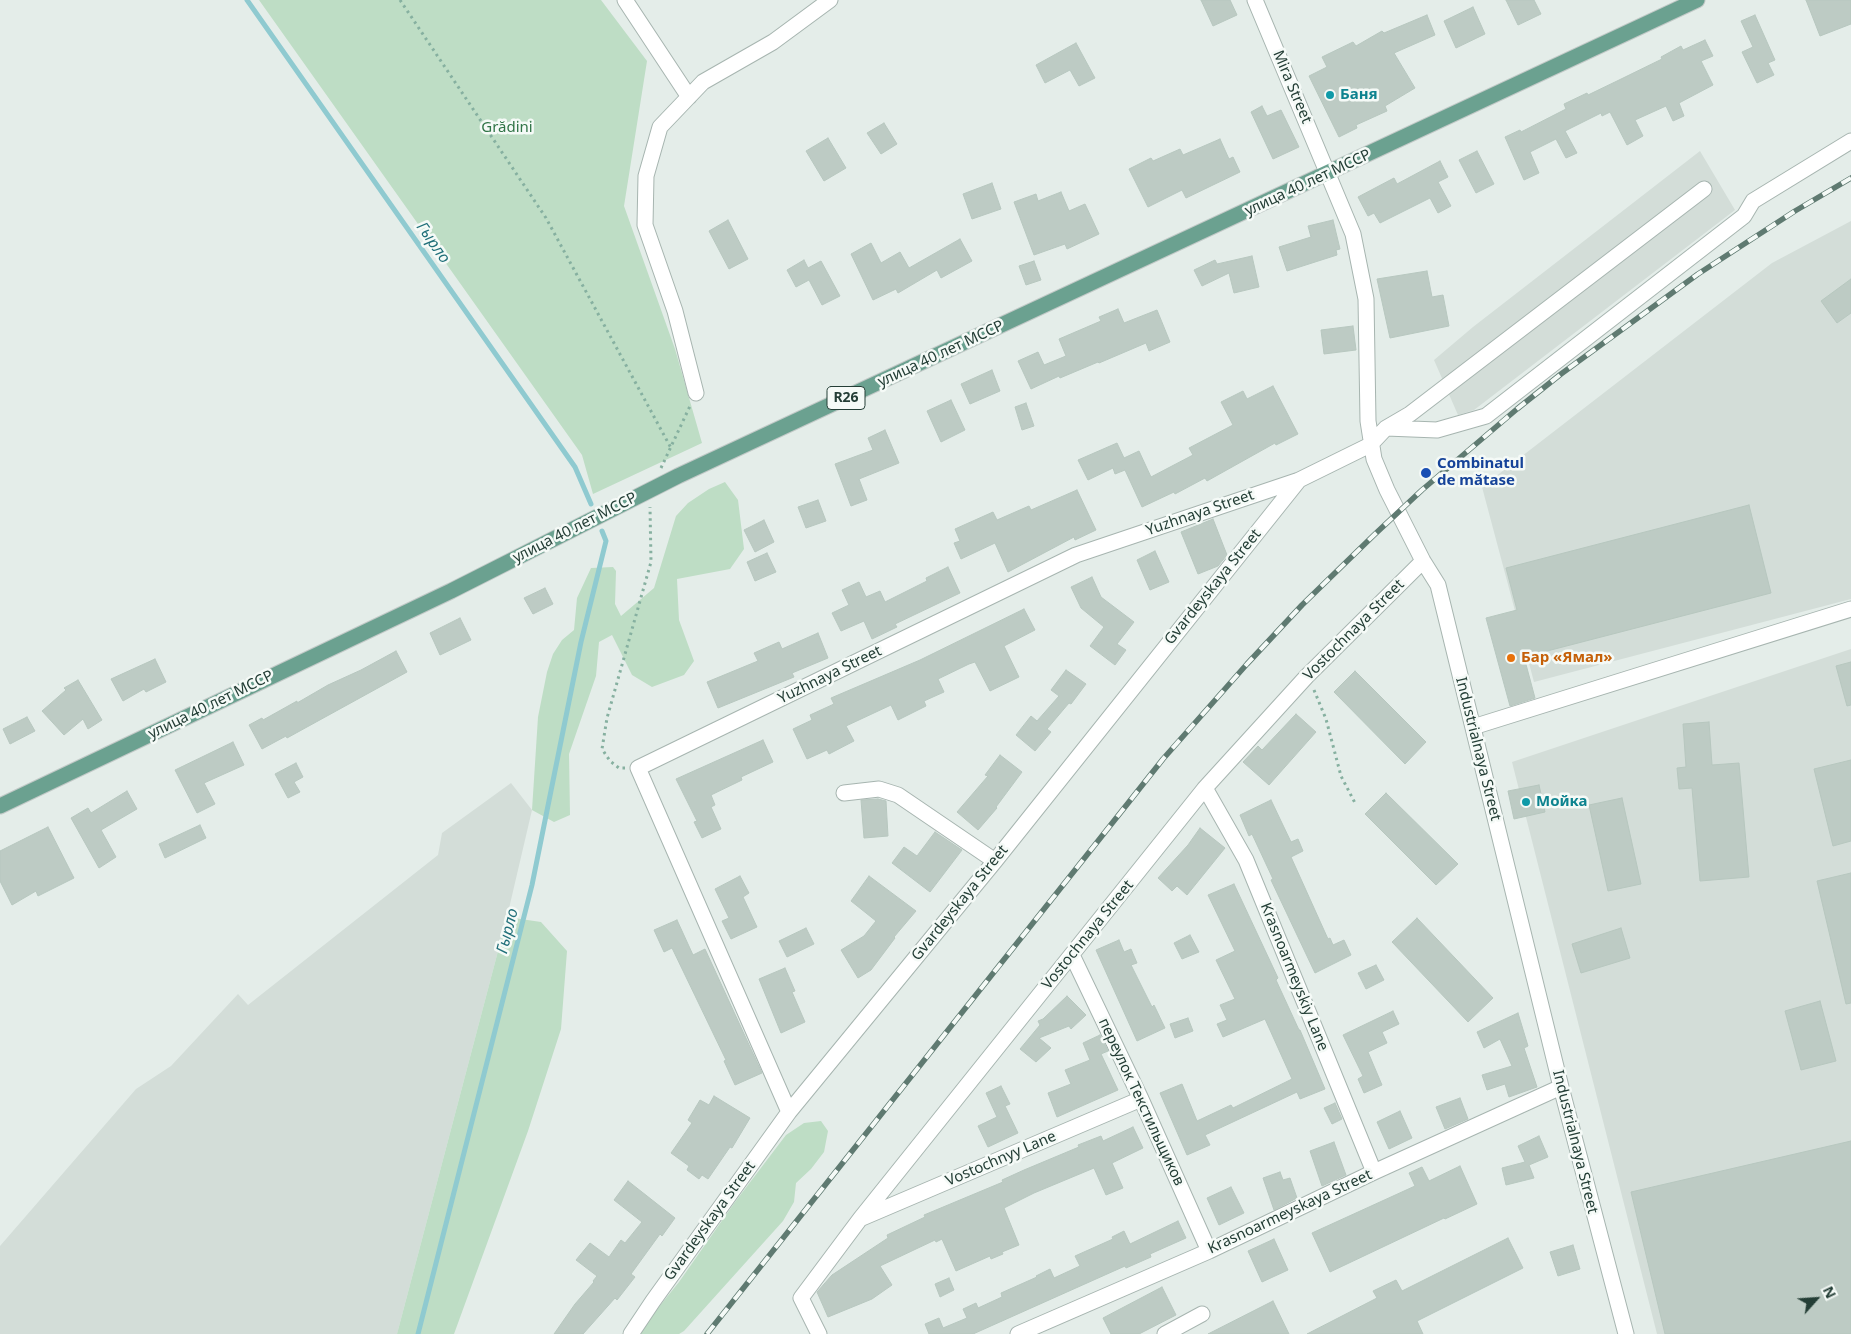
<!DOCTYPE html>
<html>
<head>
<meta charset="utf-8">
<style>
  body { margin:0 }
  #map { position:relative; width:1851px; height:1334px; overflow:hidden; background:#e4ede9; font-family:"Noto Sans",sans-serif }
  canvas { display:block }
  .north { position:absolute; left:1791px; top:1274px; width:50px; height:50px; -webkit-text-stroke:4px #f5faf7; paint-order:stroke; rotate:64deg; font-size:14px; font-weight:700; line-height:20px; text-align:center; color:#243e36 }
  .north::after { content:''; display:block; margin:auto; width:18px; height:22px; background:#243e36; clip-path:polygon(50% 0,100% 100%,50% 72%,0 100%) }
</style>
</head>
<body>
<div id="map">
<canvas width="1851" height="1334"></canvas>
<div class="north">N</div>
</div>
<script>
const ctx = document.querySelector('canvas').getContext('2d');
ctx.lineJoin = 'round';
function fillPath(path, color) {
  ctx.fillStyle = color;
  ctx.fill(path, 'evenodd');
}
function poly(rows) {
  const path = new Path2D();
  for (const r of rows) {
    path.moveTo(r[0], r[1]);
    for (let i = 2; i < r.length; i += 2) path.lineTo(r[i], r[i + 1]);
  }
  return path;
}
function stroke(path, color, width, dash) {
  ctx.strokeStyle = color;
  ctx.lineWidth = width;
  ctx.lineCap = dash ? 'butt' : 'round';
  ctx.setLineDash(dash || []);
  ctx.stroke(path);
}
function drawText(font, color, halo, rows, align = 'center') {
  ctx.font = font + ' "Noto Sans",sans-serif';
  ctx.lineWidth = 5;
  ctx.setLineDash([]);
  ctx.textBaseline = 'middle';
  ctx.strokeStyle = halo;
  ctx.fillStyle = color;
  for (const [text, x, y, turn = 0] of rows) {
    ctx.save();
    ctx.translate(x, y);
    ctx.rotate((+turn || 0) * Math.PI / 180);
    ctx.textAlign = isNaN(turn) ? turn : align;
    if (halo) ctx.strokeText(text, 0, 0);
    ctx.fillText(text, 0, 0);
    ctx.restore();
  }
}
fillPath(poly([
  [1700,151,1735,210,1474,410,1458,415,1434,360,1473,327],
  [1851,221,1851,599,1534,682,1482,487,1772,263],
  [1851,649,1851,1334,1657,1334,1512,762],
  [511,783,532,810,507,917,397,1334,0,1334,0,1246,136,1089,171,1066,238,994,248,1005,438,855,442,833]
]), '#d3ddd8');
fillPath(poly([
  [259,0,601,0,647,61,624,206,675,349,702,443,593,494,582,455],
  [725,482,738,500,744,549,730,569,677,579,679,620,694,661,684,675,652,687,632,675,612,635,599,642,596,676,569,754,570,815,554,822,532,810,538,717,547,672,553,654,562,640,574,630,577,598,591,568,613,567,616,571,615,604,621,616,654,588,676,516,688,503,709,489],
  [507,917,541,922,567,951,561,1029,528,1131,454,1334,397,1334],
  [821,1121,828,1131,824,1152,811,1169,796,1183,794,1202,783,1221,684,1331,679,1334,637,1334,679,1282,735,1202,786,1135,804,1123]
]), '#beddc5');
stroke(poly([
  [247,0,575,467,591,504],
  [418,1334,532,885,581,642,606,541,602,531]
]), '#8fcad0', 5);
const building = poly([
  [1201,0,1230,0,1237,15,1213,26,1201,0],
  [1506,0,1534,0,1541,14,1518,25,1506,0],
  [1806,0,1851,0,1851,24,1820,36,1806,0],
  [1473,7,1485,34,1456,48,1444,21,1473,7],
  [1427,15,1435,35,1394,53,1415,88,1385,106,1387,111,1356,125,1357,128,1339,137,1309,76,1327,67,1322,57,1353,42,1356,46,1382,31,1384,33,1427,15],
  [1755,15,1775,60,1768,63,1774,75,1757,83,1742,52,1753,47,1741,21,1755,15],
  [1705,40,1713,56,1701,61,1713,85,1679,103,1684,116,1673,121,1666,106,1635,120,1643,136,1627,145,1610,112,1602,116,1601,113,1565,131,1577,153,1566,158,1556,139,1530,152,1539,173,1524,180,1505,137,1520,130,1521,132,1566,109,1564,104,1587,93,1588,95,1617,81,1662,59,1661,57,1681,46,1683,50,1705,40],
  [1076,43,1095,78,1079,86,1070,70,1045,83,1036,65,1076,43],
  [1262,106,1267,116,1281,110,1299,147,1273,159,1251,112,1262,106],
  [884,123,897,144,881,154,867,133,884,123],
  [828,138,846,168,824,181,806,151,828,138],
  [1220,139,1229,159,1233,157,1240,172,1186,198,1182,190,1148,207,1129,169,1151,158,1153,161,1180,149,1183,155,1220,139],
  [1477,151,1494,184,1476,193,1459,160,1477,151],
  [1440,161,1448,177,1438,182,1451,206,1438,213,1430,198,1380,223,1374,213,1368,216,1358,197,1394,178,1397,184,1440,161],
  [992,183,1001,209,972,219,963,194,992,183],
  [1061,192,1069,211,1085,204,1099,234,1067,249,1065,244,1034,255,1014,202,1036,194,1038,201,1061,192],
  [728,220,748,259,729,269,709,231,728,220],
  [1333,220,1340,249,1336,250,1337,255,1287,271,1279,247,1311,237,1308,226,1333,220],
  [960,239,972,261,941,278,937,270,898,293,896,289,873,300,851,254,871,243,881,263,900,252,909,268,960,239],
  [1252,256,1259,287,1234,293,1229,273,1202,286,1194,270,1215,260,1217,264,1252,256],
  [804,260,808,268,821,261,840,296,822,305,809,280,796,287,787,270,804,260],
  [1034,261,1041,280,1026,285,1019,266,1034,261],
  [1427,271,1432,297,1443,295,1449,326,1390,338,1377,279,1427,271],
  [1851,279,1851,313,1837,323,1821,301,1851,279],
  [1118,309,1124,323,1157,310,1170,342,1149,351,1146,343,1099,363,1098,362,1060,378,1059,376,1031,389,1018,361,1038,352,1044,365,1066,356,1059,339,1101,321,1099,317,1118,309],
  [1353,326,1356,350,1324,354,1321,330,1353,326],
  [992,370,1000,391,970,404,961,384,992,370],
  [1273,386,1298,434,1276,445,1275,443,1207,481,1205,478,1175,494,1174,492,1142,507,1125,470,1115,474,1113,468,1088,480,1078,460,1117,443,1124,458,1139,451,1151,477,1193,455,1189,448,1233,425,1221,402,1243,391,1247,399,1273,386],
  [951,400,965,430,941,442,927,411,951,400],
  [1026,403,1034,426,1022,430,1015,407,1026,403],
  [885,430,899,463,859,479,867,500,851,506,835,464,873,450,868,438,885,430],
  [1077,490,1096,530,1075,540,1074,537,1008,572,995,543,961,559,954,543,960,541,955,529,993,512,997,520,1029,506,1031,510,1077,490],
  [818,500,826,521,806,528,798,507,818,500],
  [1749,505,1771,593,1524,657,1535,698,1510,706,1486,618,1517,610,1506,568,1749,505],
  [1213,519,1227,555,1218,566,1198,574,1181,532,1213,519],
  [764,520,774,542,755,552,744,530,764,520],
  [1155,551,1169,582,1150,590,1137,560,1155,551],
  [767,553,776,572,755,581,747,562,767,553],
  [948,567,960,593,895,624,897,627,872,639,864,621,841,631,832,613,849,605,842,590,859,582,866,597,880,591,885,602,927,581,926,578,948,567],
  [1092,577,1101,597,1134,622,1117,644,1126,650,1115,665,1090,646,1104,627,1081,608,1071,587,1092,577],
  [545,588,553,604,533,614,524,598,545,588],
  [1024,609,1035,630,1004,646,1019,677,990,691,975,662,969,664,938,679,944,692,924,701,926,706,898,720,891,705,846,726,854,741,829,754,827,750,807,759,793,729,812,720,810,715,834,704,831,698,920,660,1024,609],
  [460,618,471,640,440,655,430,633,460,618],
  [818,633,828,658,792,673,794,677,718,708,707,682,758,661,754,653,779,642,782,649,818,633],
  [396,651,407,672,287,738,286,736,262,749,249,725,262,718,263,720,297,701,297,703,328,685,361,670,396,651],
  [155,659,166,682,146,692,144,689,123,701,111,679,155,659],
  [1851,662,1851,705,1847,706,1836,666,1851,662],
  [1066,670,1086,684,1071,704,1069,703,1047,729,1051,732,1035,751,1016,735,1031,716,1037,721,1059,696,1051,690,1066,670],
  [1355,671,1426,742,1405,764,1334,692,1355,671],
  [78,680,102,720,88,729,83,719,64,735,42,711,66,690,64,688,78,680],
  [1296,714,1316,732,1269,785,1243,762,1258,746,1262,750,1296,714],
  [27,717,35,731,10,744,3,729,27,717],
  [1709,722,1712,765,1739,763,1749,877,1700,881,1692,788,1679,789,1677,768,1686,767,1683,724,1709,722],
  [763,740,773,762,741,777,742,780,711,795,715,805,711,807,721,829,702,838,694,822,697,821,676,779,763,740],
  [233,742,244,765,204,783,215,804,197,813,175,770,233,742],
  [1000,755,1022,772,996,807,997,808,978,830,957,812,988,776,985,775,1000,755],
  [1851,760,1851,841,1833,846,1814,769,1851,760],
  [296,763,303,777,294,782,300,792,288,798,275,774,296,763],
  [1539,785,1545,812,1514,819,1508,791,1539,785],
  [127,791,137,809,101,830,116,857,99,868,71,818,88,808,91,813,127,791],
  [1386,793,1458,864,1436,885,1365,814,1386,793],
  [1622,798,1641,884,1608,891,1589,805,1622,798],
  [878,799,886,801,888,836,864,838,861,800,878,799],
  [1271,800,1291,842,1298,839,1303,851,1291,857,1328,939,1330,938,1333,945,1344,940,1351,955,1315,973,1271,880,1273,879,1252,834,1249,836,1240,815,1271,800],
  [200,825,206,838,165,858,159,844,200,825],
  [48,827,74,878,38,896,36,891,12,905,0,881,0,851,48,827],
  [1200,828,1225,848,1187,895,1177,886,1172,891,1158,878,1188,845,1200,828],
  [935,832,962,850,930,892,892,863,904,847,917,856,935,832],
  [1851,873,1851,1003,1846,1004,1817,881,1851,873],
  [740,876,749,893,743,897,757,927,731,939,722,921,729,918,715,889,740,876],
  [869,876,916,911,894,937,895,938,871,970,858,978,841,950,864,936,876,921,851,901,869,876],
  [1234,884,1278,978,1276,980,1299,1030,1300,1030,1325,1089,1300,1099,1297,1092,1205,1135,1210,1145,1187,1155,1160,1093,1182,1084,1197,1121,1231,1105,1233,1108,1292,1079,1265,1019,1223,1037,1217,1024,1227,1020,1220,1005,1235,999,1216,960,1235,951,1208,895,1234,884],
  [1417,918,1493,998,1468,1022,1392,942,1417,918],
  [677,920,693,955,705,949,762,1073,735,1085,724,1061,726,1060,672,948,664,952,654,930,677,920],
  [806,928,814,944,787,957,779,941,806,928],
  [1621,928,1630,958,1581,973,1572,944,1621,928],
  [1190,935,1199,952,1182,959,1174,943,1190,935],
  [1119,940,1124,952,1131,949,1137,963,1131,965,1152,1007,1154,1005,1165,1028,1137,1041,1096,950,1119,940],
  [1376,965,1384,980,1366,989,1358,973,1376,965],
  [785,968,795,991,792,992,805,1022,781,1033,759,979,785,968],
  [1067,996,1086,1015,1071,1029,1069,1026,1039,1038,1051,1048,1036,1062,1020,1049,1040,1025,1038,1021,1043,1019,1067,996],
  [1820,1001,1836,1061,1801,1070,1785,1011,1820,1001],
  [1393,1011,1399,1024,1382,1032,1387,1043,1368,1052,1382,1085,1364,1093,1358,1079,1363,1076,1343,1035,1393,1011],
  [1518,1013,1528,1046,1524,1048,1537,1087,1509,1097,1505,1084,1487,1090,1482,1075,1512,1066,1500,1039,1484,1048,1477,1032,1518,1013],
  [1188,1018,1193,1031,1175,1038,1170,1024,1188,1018],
  [1100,1035,1108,1051,1101,1054,1118,1090,1057,1117,1048,1093,1071,1084,1065,1070,1090,1060,1083,1043,1100,1035],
  [1001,1086,1010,1104,1005,1106,1018,1133,988,1147,978,1126,997,1117,986,1093,1001,1086],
  [714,1096,750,1118,732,1148,730,1147,708,1179,702,1175,699,1179,687,1170,689,1166,671,1153,692,1123,688,1120,700,1100,709,1105,714,1096],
  [1460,1098,1468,1119,1445,1129,1436,1107,1460,1098],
  [1335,1103,1342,1119,1332,1124,1324,1108,1335,1103],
  [1400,1111,1412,1138,1389,1149,1377,1122,1400,1111],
  [1133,1127,1143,1148,1112,1163,1123,1188,1106,1195,1094,1168,1034,1193,1004,1208,1019,1245,1002,1252,1003,1254,991,1259,990,1256,956,1271,942,1239,936,1242,935,1240,880,1266,892,1285,872,1299,828,1317,817,1292,832,1275,888,1238,887,1235,925,1217,924,1215,1003,1182,1002,1180,1024,1170,1079,1147,1078,1145,1101,1136,1103,1141,1133,1127],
  [1539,1136,1548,1157,1529,1165,1534,1178,1506,1185,1502,1168,1525,1162,1518,1146,1539,1136],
  [1851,1141,1851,1334,1665,1334,1631,1192,1851,1141],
  [1334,1142,1346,1175,1322,1186,1310,1151,1334,1142],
  [1460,1166,1477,1204,1445,1219,1444,1218,1330,1272,1312,1233,1415,1186,1409,1173,1422,1167,1429,1181,1460,1166],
  [1280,1172,1283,1180,1290,1178,1297,1198,1274,1210,1263,1178,1280,1172],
  [628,1181,675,1218,662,1236,660,1234,631,1274,635,1277,617,1300,615,1298,583,1334,554,1334,575,1304,594,1282,593,1281,597,1276,576,1260,590,1243,609,1257,621,1240,625,1243,642,1222,614,1200,628,1181],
  [1231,1187,1244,1213,1219,1225,1207,1198,1231,1187],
  [1178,1221,1186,1238,1150,1254,1151,1257,1126,1268,1125,1266,973,1334,929,1334,925,1324,939,1318,943,1328,967,1318,963,1309,976,1303,978,1308,1002,1297,1001,1293,1037,1277,1036,1276,1050,1269,1054,1278,1080,1266,1075,1256,1113,1239,1112,1237,1124,1231,1130,1244,1178,1221],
  [1508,1238,1523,1268,1417,1321,1423,1334,1307,1334,1377,1298,1373,1291,1396,1280,1402,1291,1508,1238],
  [1274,1239,1288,1270,1262,1282,1248,1251,1274,1239],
  [1573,1245,1580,1269,1558,1276,1550,1252,1573,1245],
  [949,1278,954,1290,940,1297,935,1284,949,1278],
  [1162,1287,1176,1315,1139,1334,1111,1334,1103,1318,1162,1287],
  [1273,1301,1289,1334,1208,1334,1273,1301]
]);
fillPath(building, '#bdcbc4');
stroke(building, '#b7c7bf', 1);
const minor = poly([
  [625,0,689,97],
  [1255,0,1353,234,1366,299,1368,421,1374,459,1387,490,1423,561,1438,585,1561,1087,1626,1334],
  [696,393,675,311,645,225,646,176,660,127,703,82,773,42,830,0],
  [1386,428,1437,430,1486,416,1744,216,1753,201,1851,141],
  [1473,727,1851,609],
  [1205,788,1246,860,1374,1172],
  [844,793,879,789,898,795,995,861],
  [1072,955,1141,1099,1209,1251],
  [789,1112,638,768,1076,555,1299,480,1370,445,1386,428,1410,414,1704,189],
  [862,1218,1141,1099],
  [631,1334,653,1301,789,1112,995,861,1299,480],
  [819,1334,801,1298,860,1219,1205,788,1307,676,1423,561],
  [1018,1334,1209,1251,1374,1172,1561,1087],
  [1165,1334,1202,1314]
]);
const major = poly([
  [0,806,451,591,678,476,1697,0]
]);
stroke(minor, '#a7b5b0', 17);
stroke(major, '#c2c9c7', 17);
stroke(poly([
  [400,0,546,218,671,448],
  [661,468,690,406],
  [1314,690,1326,719,1341,776,1355,803],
  [625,768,619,768,610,761,602,749,607,718,651,562,650,507]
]), '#86b0a0', 3, [2.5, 4]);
stroke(minor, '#fff', 15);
stroke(major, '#6ba190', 15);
const rail = poly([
  [707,1334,1163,759,1247,664,1302,605,1374,535,1422,490,1517,409,1561,374,1698,274,1795,211,1851,178]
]);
stroke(rail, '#5f7a71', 5.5);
stroke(rail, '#f5faf7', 4, [11]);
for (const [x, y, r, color] of [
  [1330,95,5,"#0f9aa8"],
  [1426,473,6,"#1a4fb4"],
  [1511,658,5,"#e8710a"],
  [1526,802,5,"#0f9aa8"]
]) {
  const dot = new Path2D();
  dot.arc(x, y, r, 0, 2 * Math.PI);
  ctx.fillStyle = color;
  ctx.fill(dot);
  stroke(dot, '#f5faf7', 2);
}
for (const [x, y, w] of [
  [846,398,38]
]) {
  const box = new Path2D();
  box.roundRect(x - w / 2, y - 11.5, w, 23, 4);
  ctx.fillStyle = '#f5faf7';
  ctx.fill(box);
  stroke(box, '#243e36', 1);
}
drawText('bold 14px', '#243e36', null, [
  ["R26",846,398]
]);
drawText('15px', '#243e36', '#f5faf7', [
  ["Mira Street",1292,87,67],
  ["улица 40 лет МССР",1308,183,-25],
  ["улица 40 лет МССР",941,354,-25],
  ["Yuzhnaya Street",1200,513,-19],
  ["улица 40 лет МССР",575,528,-27],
  ["Gvardeyskaya Street",1213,587,-51],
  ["Vostochnaya Street",1354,630,-45],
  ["Yuzhnaya Street",830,675,-26],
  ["улица 40 лет МССР",211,705,-26],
  ["Industrialnaya Street",1478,749,76],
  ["Gvardeyskaya Street",960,903,-51],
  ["Vostochnaya Street",1088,935,-51],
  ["Krasnoarmeyskiy Lane",1294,977,68],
  ["переулок Текстильщиков",1141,1102,65],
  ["Industrialnaya Street",1575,1142,76],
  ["Vostochnyy Lane",1001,1159,-23],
  ["Krasnoarmeyskaya Street",1290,1212,-25],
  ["Gvardeyskaya Street",710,1221,-54]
]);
drawText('bold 15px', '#0d838f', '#f5faf7', [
  ["Баня",1340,95],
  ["Мойка",1536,802]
], 'left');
drawText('15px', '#307446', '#f5faf7', [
  ["Grădini",507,128]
]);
drawText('bold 15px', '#164399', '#f5faf7', [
  ["Combinatul",1437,464],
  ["de mătase",1437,481]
], 'left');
drawText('bold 15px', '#c56008', '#f5faf7', [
  ["Бар «Ямал»",1521,658]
], 'left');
drawText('italic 16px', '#206f79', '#f5faf7', [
  ["Гырло",433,243,55],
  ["Гырло",508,931,-76]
]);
</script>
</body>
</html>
